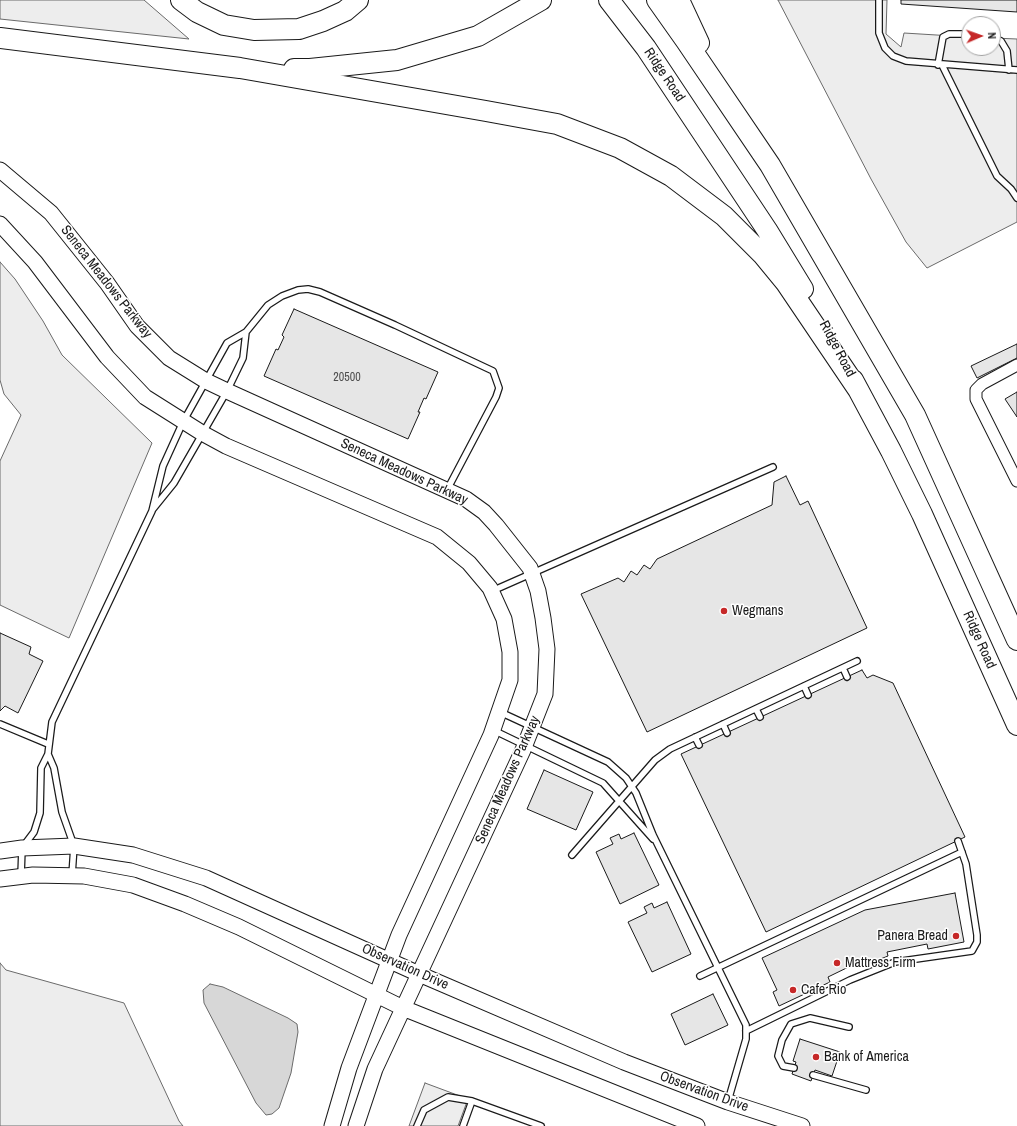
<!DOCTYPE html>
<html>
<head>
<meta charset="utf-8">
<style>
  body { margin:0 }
  #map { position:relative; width:1017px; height:1126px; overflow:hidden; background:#fff; font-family:"Archivo Narrow",sans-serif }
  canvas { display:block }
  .north { position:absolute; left:961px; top:16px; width:40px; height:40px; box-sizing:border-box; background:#fff; border:1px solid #a3a3a3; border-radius:50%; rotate:88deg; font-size:11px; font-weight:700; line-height:16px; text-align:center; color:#1a1a1a }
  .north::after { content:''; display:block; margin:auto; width:14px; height:18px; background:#c62828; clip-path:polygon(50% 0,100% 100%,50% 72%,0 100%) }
</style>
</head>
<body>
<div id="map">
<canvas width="1017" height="1126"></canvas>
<div class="north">N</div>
</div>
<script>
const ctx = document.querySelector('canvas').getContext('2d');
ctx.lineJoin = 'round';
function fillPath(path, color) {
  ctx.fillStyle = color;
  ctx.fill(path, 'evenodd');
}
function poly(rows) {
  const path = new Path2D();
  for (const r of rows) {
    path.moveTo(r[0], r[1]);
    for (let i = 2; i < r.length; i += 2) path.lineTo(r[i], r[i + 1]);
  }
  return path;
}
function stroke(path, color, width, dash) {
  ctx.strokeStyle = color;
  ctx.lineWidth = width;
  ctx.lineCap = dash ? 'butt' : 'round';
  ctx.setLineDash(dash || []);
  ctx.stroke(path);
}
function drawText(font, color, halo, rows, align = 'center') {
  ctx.font = font + ' "Archivo Narrow",sans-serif';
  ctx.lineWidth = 3;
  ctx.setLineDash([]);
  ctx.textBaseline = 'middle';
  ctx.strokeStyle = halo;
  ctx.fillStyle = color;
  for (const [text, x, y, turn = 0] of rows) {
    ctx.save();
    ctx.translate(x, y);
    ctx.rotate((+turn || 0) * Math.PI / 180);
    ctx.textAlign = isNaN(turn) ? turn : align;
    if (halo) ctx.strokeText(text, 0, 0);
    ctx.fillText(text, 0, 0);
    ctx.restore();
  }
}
const built = poly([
  [0,0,144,0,189,39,0,19,0,0],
  [778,0,887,0,886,34,901,47,904,33,969,37,969,48,993,48,993,38,1017,39,1017,222,927,268,906,242,871,179,778,0],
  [0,262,15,279,43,321,62,355,152,443,69,638,0,605,0,461,21,415,4,394,0,380,0,262],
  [0,963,6,970,124,1003,179,1121,183,1126,0,1126,0,963],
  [425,1083,468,1099,458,1126,409,1126,425,1083]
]);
fillPath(built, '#ededed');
stroke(built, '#6a6a6a', 1);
const water = poly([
  [210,984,223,987,288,1018,297,1024,298,1032,291,1073,279,1108,272,1114,266,1115,256,1103,204,1003,203,990,210,984]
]);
fillPath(water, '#d7d7d7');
stroke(water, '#6a6a6a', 1);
const building = poly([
  [901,0,1017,0,1017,12,901,4,901,0],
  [294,309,438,372,426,399,424,398,418,412,420,412,408,439,264,376,276,349,278,350,284,337,282,335,294,309],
  [1017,344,1017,358,977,378,971,366,1017,344],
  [1017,392,1017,417,1005,399,1017,392],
  [786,476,800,505,808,501,867,628,647,732,581,594,618,578,624,582,631,571,637,575,644,565,650,569,657,559,772,505,774,482,786,476],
  [0,633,31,647,29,654,43,661,18,713,5,706,0,711,0,633],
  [862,670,867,678,873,675,893,683,965,837,766,932,681,754,862,670],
  [544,770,593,792,576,830,527,809,544,770],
  [634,833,659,885,620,904,596,852,613,844,610,838,619,834,621,839,634,833],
  [955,893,964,942,928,949,927,944,887,952,888,956,868,964,865,959,828,977,830,982,779,1006,773,992,777,990,762,958,865,910,955,893],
  [667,902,691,954,652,972,628,922,647,913,644,907,652,903,654,908,667,902],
  [713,994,728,1025,685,1045,671,1014,713,994],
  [800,1039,840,1052,832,1076,815,1070,811,1081,792,1074,796,1062,793,1061,800,1039]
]);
fillPath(building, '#e6e6e6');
stroke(building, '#1a1a1a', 1);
const lane = poly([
  [879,0,879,33,885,48,893,56,906,61,1017,70],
  [993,37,1001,41,1007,51,1009,70],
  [938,65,943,37,949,34,969,34],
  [942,65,997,176,1011,189,1017,198],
  [153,509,174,483,227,391,243,358,246,332],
  [492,591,773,467],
  [843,668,847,677],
  [804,686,808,695],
  [756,709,760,717],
  [500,712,608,762,626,778,636,793,653,835,746,1025,746,1039,728,1101],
  [0,724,48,744],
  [723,724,727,733],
  [493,730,603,783,653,839],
  [695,737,699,745],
  [48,754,52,722,152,511,163,466,183,422,227,343,246,332,268,305,282,296,298,290,308,289,320,292,395,325,493,371,499,388,496,397,447,490],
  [572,855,655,760,670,749,857,661],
  [21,876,22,848,34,832,40,813,41,768,48,754,54,768,62,812,74,846,72,875],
  [700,976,962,852],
  [746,1031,850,980,895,962,972,951,977,942,977,935,966,864,958,841],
  [794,1068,783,1066,778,1056,782,1040,791,1024,810,1018,849,1027],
  [813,1075,866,1090],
  [417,1126,424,1110,448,1097,472,1101],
  [463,1126,472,1101,541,1126]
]);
const street = poly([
  [1017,365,982,384,976,390,976,399,1017,481]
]);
const secondary = poly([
  [0,170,51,213,107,283,137,326,169,358,206,381,227,391,466,499,484,512,496,525,530,568,538,591,543,618,547,649,545,694,523,750,375,1069,356,1126],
  [0,224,35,262,107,357,145,397,202,433,226,446,437,537,469,563,490,588,504,619,510,652,510,680,491,735,399,935,349,1068,332,1126],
  [0,851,22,848,74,846,133,855,206,878,419,974,624,1062,728,1102,802,1126],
  [0,879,33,875,84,876,133,885,185,904,239,927,403,1008,697,1126]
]);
const highway = poly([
  [181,0,197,12,224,25,254,30,299,29,323,21,345,11,358,0],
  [609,0,646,48,767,230,803,289],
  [657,0,686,41,770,165,915,415,1017,640],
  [679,0,699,43],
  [0,38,240,68,486,111,557,124,620,148,671,176,724,216,763,255,786,283,859,391],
  [294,69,310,69,397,60,478,36,541,0],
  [853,380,891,451,922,514,1017,725]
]);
stroke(lane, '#1a1a1a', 8);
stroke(street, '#1a1a1a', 13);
stroke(secondary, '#1a1a1a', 17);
stroke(highway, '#1a1a1a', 22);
stroke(lane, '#fff', 5.5);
stroke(street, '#fff', 11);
stroke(secondary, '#fff', 15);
stroke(highway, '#fff', 20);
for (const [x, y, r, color] of [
  [724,611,4,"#c62828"],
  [956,936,4,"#c62828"],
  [837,963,4,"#c62828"],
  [793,990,4,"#c62828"],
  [816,1057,4,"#c62828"]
]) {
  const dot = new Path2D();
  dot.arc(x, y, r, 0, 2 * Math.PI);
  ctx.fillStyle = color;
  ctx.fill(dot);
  stroke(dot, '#fff', 1.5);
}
drawText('12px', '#4d4d4d', null, [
  ["20500",347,378]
]);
drawText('14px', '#1a1a1a', '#fff', [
  ["Ridge Road",664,75,56],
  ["Seneca Meadows Parkway",106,282,52],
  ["Ridge Road",837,349,62],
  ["Seneca Meadows Parkway",404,472,25],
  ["Ridge Road",979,640,66],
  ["Seneca Meadows Parkway",508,780,-66],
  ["Observation Drive",405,967,24],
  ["Observation Drive",704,1092,20]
]);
drawText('14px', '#1a1a1a', '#fff', [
  ["Wegmans",732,611],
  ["Panera Bread",948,936,"right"],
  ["Mattress Firm",845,963],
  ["Cafe Rio",801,990],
  ["Bank of America",824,1057]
], 'left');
</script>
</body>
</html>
